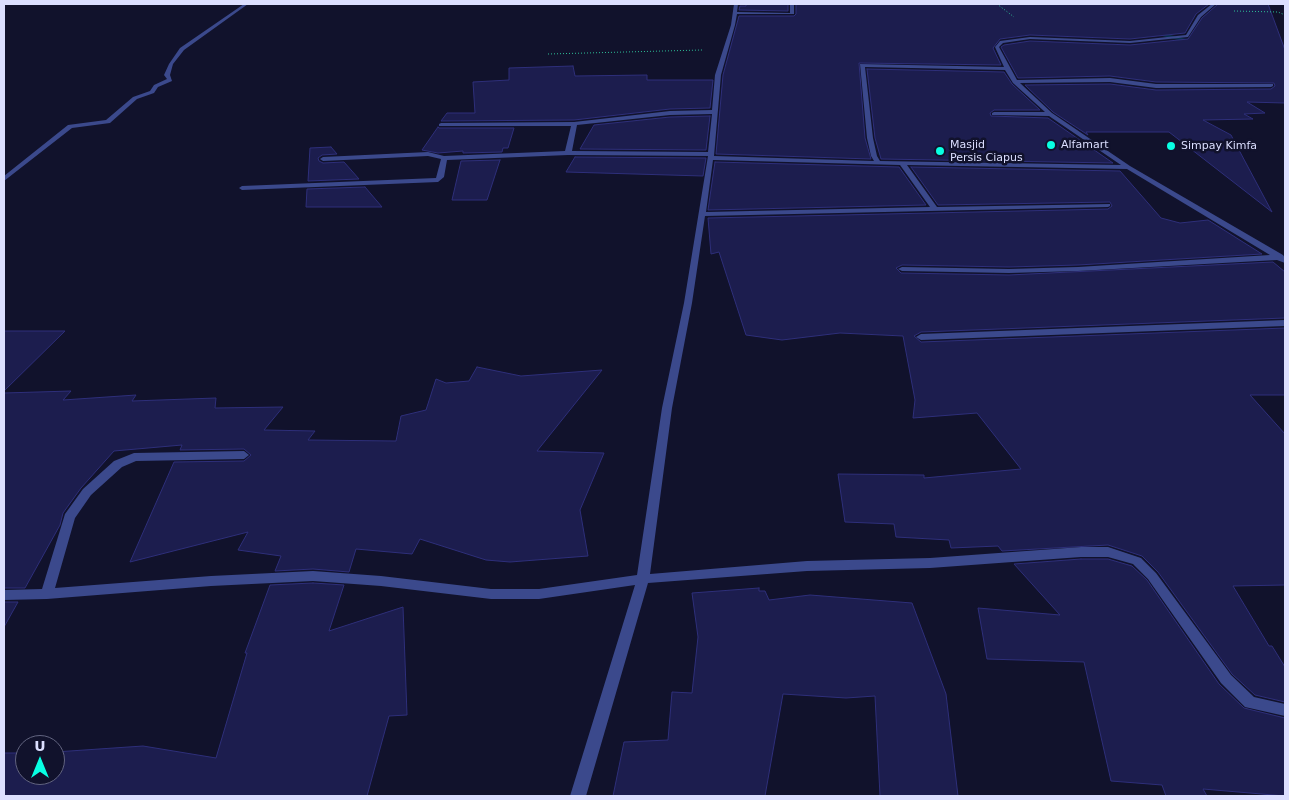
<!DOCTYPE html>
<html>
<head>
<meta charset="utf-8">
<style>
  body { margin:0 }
  #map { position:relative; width:1289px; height:800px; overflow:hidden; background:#11122c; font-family:"DejaVu Sans",sans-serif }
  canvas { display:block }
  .frame { position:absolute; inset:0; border:5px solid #dcdfff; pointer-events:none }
  .north { position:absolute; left:15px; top:735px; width:50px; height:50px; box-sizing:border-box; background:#11122c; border:1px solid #626480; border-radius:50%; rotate:0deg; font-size:14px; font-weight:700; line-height:20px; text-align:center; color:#dcdfff }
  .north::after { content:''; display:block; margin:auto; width:18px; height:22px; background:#08ffe3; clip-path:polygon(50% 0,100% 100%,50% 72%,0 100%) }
</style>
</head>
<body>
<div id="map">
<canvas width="1289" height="800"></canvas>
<div class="frame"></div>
<div class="north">U</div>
</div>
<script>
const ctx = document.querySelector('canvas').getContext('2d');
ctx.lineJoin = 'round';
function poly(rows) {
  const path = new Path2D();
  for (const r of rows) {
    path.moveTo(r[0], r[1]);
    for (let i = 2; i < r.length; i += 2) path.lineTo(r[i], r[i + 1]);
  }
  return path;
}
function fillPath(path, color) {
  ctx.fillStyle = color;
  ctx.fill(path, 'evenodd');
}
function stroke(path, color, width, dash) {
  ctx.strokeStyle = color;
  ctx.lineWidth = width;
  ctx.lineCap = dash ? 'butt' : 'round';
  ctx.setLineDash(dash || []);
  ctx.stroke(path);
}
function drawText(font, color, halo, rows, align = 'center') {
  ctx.font = font + ' "DejaVu Sans",sans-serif';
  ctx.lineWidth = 5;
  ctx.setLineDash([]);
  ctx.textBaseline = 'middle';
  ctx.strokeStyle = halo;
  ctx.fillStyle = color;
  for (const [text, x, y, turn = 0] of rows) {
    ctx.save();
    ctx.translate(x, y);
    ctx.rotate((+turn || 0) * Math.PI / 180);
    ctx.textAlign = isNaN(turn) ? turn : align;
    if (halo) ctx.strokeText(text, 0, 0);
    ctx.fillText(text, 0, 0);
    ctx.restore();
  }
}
fillPath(poly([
  [1147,28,1151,28,1158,32,1202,43,1199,45,1154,34,1147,30,1147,28]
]), '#0a304c');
const building = poly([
  [746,4,788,4,788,11,739,10,740,6,746,6,746,4],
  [796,4,1209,4,1196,14,1185,33,1130,39,1030,35,1000,39,993,48,1001,65,859,63,865,138,871,159,716,154,723,75,739,16,794,16,796,14,796,4],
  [1218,4,1268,4,1285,50,1285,103,1247,102,1265,113,1244,114,1253,119,1203,120,1231,135,1272,212,1169,132,1086,132,1088,135,1053,112,1025,85,1110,84,1156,90,1271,89,1275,86,1274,83,1156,82,1110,76,1018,78,1001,47,1004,45,1030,41,1130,45,1188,39,1202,18,1218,4],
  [573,66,575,76,647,75,647,80,713,80,710,108,670,109,574,120,441,121,447,113,475,113,473,82,509,80,509,68,573,66],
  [867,69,1004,72,1012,84,1040,110,994,110,990,113,991,116,1048,118,1113,163,881,159,875,138,867,69],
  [710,116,706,150,580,149,594,125,670,117,710,116],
  [438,127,439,128,514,128,508,148,503,148,502,152,463,153,463,151,438,153,422,150,438,127],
  [331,147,337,154,322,155,318,158,319,161,323,163,344,162,359,179,308,181,310,148,331,147],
  [575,157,706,158,703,176,566,172,575,157],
  [500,160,487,200,452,200,461,161,500,160],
  [715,162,899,167,926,205,708,210,715,162],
  [911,167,1120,171,1161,218,1180,223,1208,220,1262,254,1078,265,1009,267,902,265,896,268,901,273,1009,275,1273,262,1285,272,1285,318,921,332,914,336,921,342,1285,328,1285,395,1250,395,1285,434,1285,585,1233,586,1269,646,1272,646,1285,667,1285,702,1255,695,1232,674,1158,572,1142,556,1108,545,1002,551,998,546,951,548,949,540,896,537,894,524,845,522,838,474,924,475,924,478,1021,469,977,413,913,418,915,400,903,336,840,333,782,340,746,335,719,252,711,254,708,218,1108,209,1112,206,1110,202,938,205,911,167],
  [365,187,382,207,306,207,307,189,365,187],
  [4,331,65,331,4,391,4,331],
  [477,367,521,376,602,370,537,451,604,453,580,510,588,556,510,562,486,560,420,539,412,554,356,549,349,572,313,569,275,571,281,556,238,550,248,532,130,562,174,462,244,461,251,455,244,449,180,450,182,445,114,451,81,488,63,513,60,525,25,588,4,588,4,393,71,391,63,400,136,395,132,401,216,398,215,408,283,407,264,430,315,431,308,440,396,441,401,416,426,410,436,379,446,383,469,381,477,367],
  [1081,559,1108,559,1132,566,1147,580,1219,684,1244,708,1285,718,1285,796,1203,789,1207,796,1166,796,1162,785,1111,781,1084,662,987,659,978,608,1060,615,1014,564,1081,559],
  [313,583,344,585,329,631,403,607,407,715,389,716,367,796,4,796,4,753,25,753,25,775,55,775,55,752,143,746,216,758,247,653,245,653,270,585,313,583],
  [759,588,759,591,765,591,769,600,810,595,912,603,946,694,958,796,880,796,875,696,846,698,783,694,765,796,613,796,624,742,668,740,672,692,692,693,698,637,692,593,759,588],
  [4,602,18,602,4,627,4,602]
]);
fillPath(building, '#1c1d4e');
stroke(building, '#2e2f7a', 1);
stroke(poly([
  [997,4,1014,17],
  [1234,11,1278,12,1285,15],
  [548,54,702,50]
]), '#2ec199', 1, [1, 2]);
fillPath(poly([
  [1285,320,1285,326,921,340,916,337,921,334,1285,320]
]), '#3b498c');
fillPath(poly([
  [244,4,248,4,184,50,173,64,170,75,172,81,158,87,154,93,137,99,110,123,72,128,4,181,4,176,68,125,106,120,133,97,150,91,154,85,167,79,164,75,169,64,180,48,244,4],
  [734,4,738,4,737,12,790,13,790,4,794,4,794,14,737,14,735,25,721,75,714,156,874,161,871,156,867,138,860,64,1004,67,995,47,1000,41,1030,37,1130,41,1186,35,1198,15,1212,4,1216,4,1201,17,1188,37,1130,43,1030,39,1003,43,999,47,1017,80,1110,78,1156,84,1273,84,1273,86,1271,87,1156,88,1110,82,1020,83,1052,113,1130,166,1283,255,1285,258,1285,263,1277,260,1078,271,1009,273,902,271,898,269,902,267,1009,269,1078,267,1270,255,1127,169,907,165,937,207,1110,204,1110,206,1108,207,705,216,692,303,672,408,650,574,807,561,930,558,1081,547,1108,547,1141,558,1156,573,1231,675,1254,697,1285,704,1285,716,1245,707,1221,683,1148,579,1133,564,1108,557,1081,557,930,568,807,571,648,583,586,796,570,796,635,585,539,599,491,599,381,586,313,581,211,586,47,599,4,600,4,590,42,589,65,514,83,489,114,461,134,453,244,451,249,455,244,459,136,461,122,467,91,495,75,518,55,588,211,576,313,571,381,576,491,589,539,589,637,575,662,408,684,303,708,156,568,155,447,160,444,177,438,182,242,190,239,188,242,186,436,178,441,159,428,156,323,161,320,159,323,157,428,152,444,156,565,151,571,126,439,126,439,124,441,123,574,122,670,111,712,110,715,75,731,25,734,4],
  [865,67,1005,70,1013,83,1045,112,994,112,992,113,992,115,1049,116,1121,165,880,161,877,156,873,138,865,67],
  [712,114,708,152,572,151,577,125,670,115,712,114],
  [713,160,900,165,930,207,706,212,713,160]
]), '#3b498c');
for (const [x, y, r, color] of [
  [1051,145,5,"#08ffe3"],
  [1171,146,5,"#08ffe3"],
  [940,151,5,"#08ffe3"]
]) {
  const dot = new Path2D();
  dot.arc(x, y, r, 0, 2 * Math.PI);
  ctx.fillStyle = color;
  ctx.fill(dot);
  stroke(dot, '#11122c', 2);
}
drawText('11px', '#dcdfff', '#11122c', [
  ["Masjid",950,145],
  ["Persis Ciapus",950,158],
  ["Alfamart",1061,145],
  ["Simpay Kimfa",1181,146]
], 'left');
</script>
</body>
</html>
